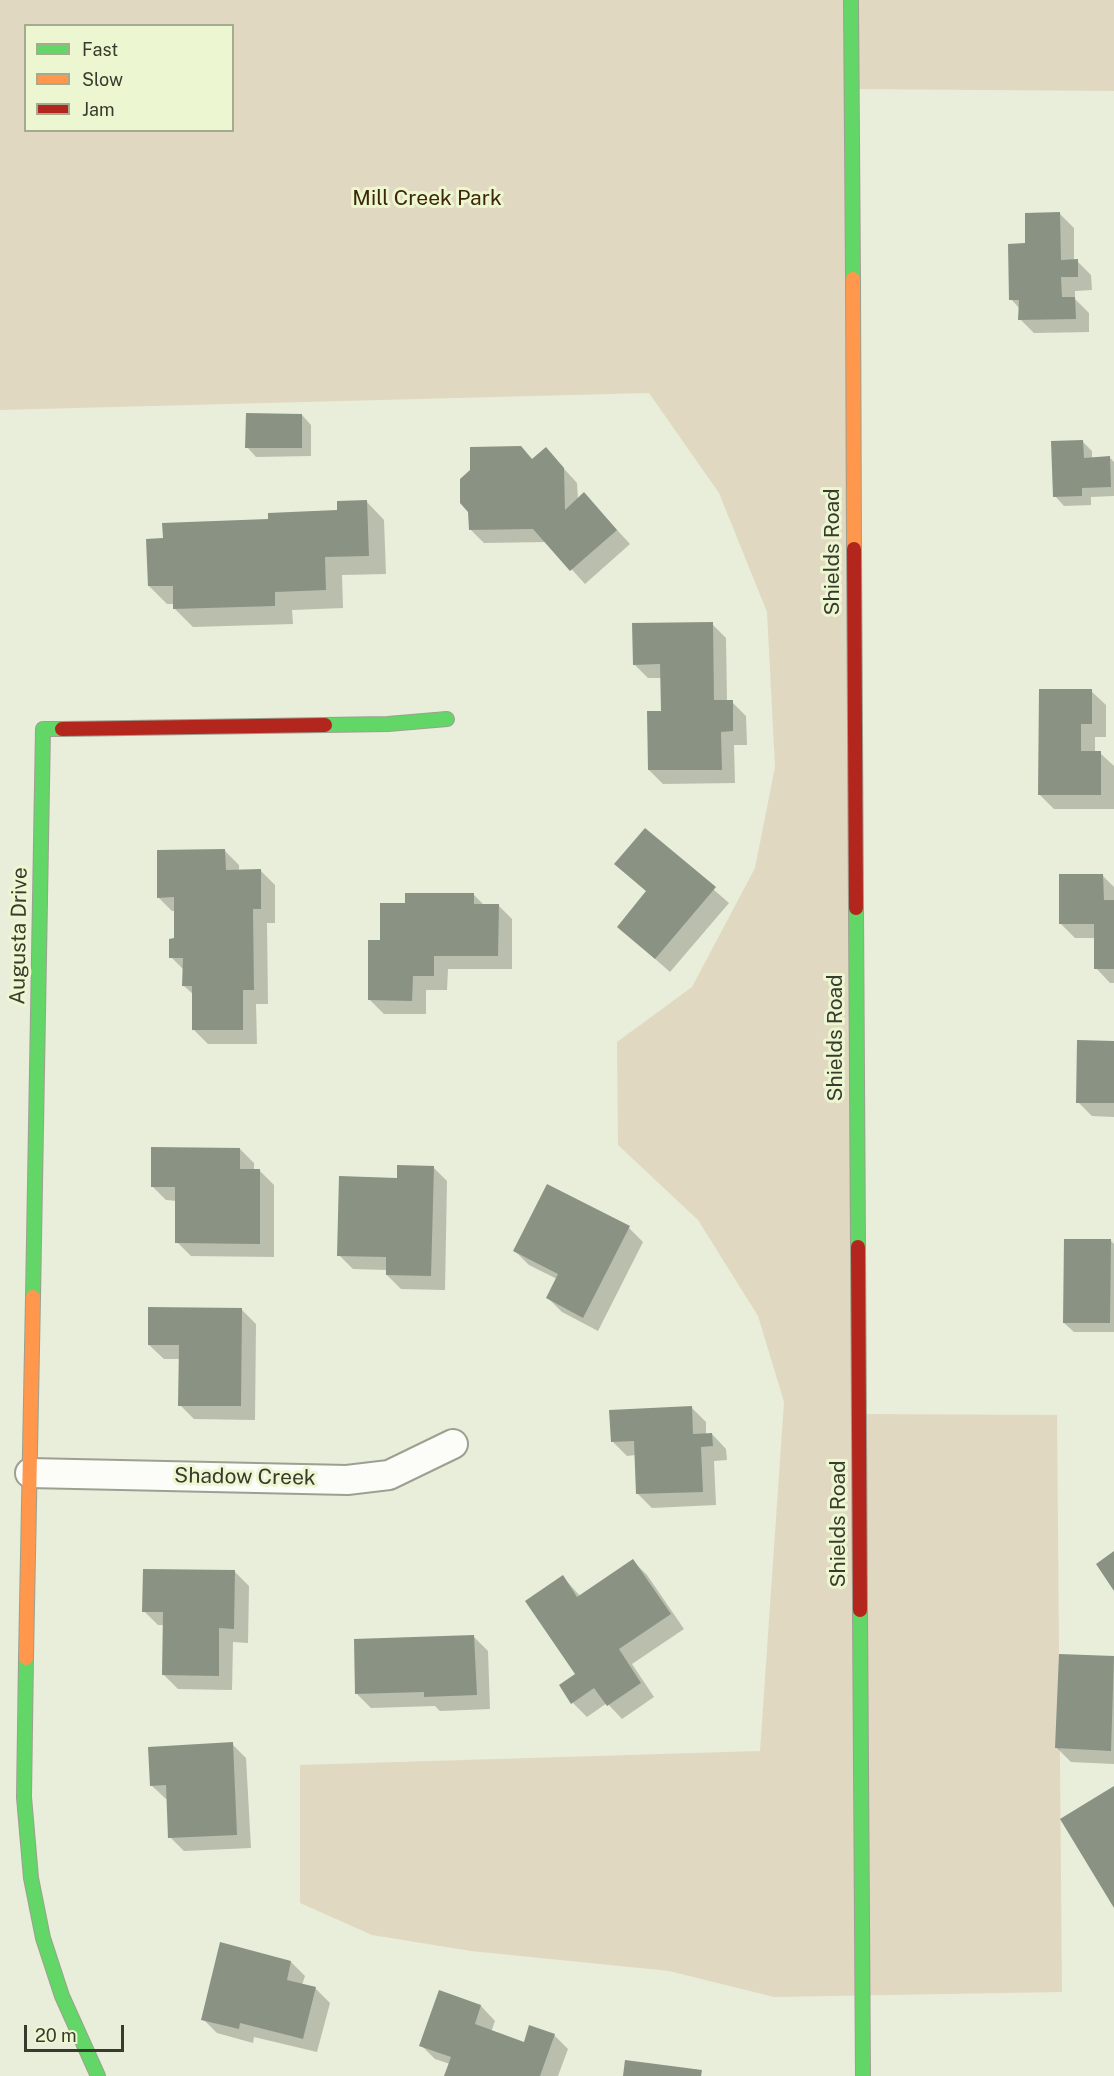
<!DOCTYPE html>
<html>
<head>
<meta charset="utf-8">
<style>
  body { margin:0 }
  #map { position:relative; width:1114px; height:2076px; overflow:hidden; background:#e8eed9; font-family:"Public Sans",sans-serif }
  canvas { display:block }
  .legend { position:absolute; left:24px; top:24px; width:210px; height:108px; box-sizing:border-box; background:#ecf6d1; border:2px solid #a4ab8f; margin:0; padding:8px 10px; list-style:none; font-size:18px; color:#373b2d }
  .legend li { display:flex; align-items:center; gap:12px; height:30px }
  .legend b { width:30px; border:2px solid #a4ab8f }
  .scale { position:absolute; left:24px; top:2025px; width:100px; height:27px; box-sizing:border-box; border:3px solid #373b2d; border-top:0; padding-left:8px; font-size:18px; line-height:21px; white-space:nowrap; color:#373b2d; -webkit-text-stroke:4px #ecf6d1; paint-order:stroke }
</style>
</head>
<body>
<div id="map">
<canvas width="1114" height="2076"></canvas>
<ul class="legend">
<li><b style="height:8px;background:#63d668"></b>Fast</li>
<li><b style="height:8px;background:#ff974d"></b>Slow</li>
<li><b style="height:8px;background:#b3261e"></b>Jam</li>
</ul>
<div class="scale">20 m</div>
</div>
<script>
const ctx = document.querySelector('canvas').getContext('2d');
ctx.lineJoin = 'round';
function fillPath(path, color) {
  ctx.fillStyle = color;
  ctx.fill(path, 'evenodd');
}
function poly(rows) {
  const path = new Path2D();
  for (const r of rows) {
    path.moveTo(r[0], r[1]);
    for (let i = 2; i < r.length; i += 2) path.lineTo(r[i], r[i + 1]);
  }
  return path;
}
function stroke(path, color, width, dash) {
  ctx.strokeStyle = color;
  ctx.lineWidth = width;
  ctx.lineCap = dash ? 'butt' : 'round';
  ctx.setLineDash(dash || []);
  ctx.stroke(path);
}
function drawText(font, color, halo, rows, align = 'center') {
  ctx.font = font + ' "Public Sans",sans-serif';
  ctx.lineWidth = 6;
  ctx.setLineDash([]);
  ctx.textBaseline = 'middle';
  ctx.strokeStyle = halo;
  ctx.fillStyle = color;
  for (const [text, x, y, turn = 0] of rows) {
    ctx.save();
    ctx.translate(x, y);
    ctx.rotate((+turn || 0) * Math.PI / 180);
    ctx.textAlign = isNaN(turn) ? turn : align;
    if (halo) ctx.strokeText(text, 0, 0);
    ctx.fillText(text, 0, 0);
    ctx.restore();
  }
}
fillPath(poly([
  [0,0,1114,0,1114,91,851,89,860,1414,1057,1415,1062,1992,774,1997,669,1971,471,1951,372,1935,300,1903,300,1765,760,1751,784,1402,758,1316,698,1220,618,1145,617,1042,692,987,755,868,775,767,767,612,719,493,649,393,0,410],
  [26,26,232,26,232,130,26,130]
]), '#e1d8c1');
fillPath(poly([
  [1060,214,1074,228,1074,261,1077,261,1091,275,1092,290,1075,291,1075,299,1089,313,1089,332,1034,333,1020,319,1020,309,1011,299,1027,245],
  [302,415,311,425,311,456,256,457,247,447],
  [1082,441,1092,451,1092,459,1110,458,1114,462,1114,496,1091,497,1091,505,1064,506,1055,496],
  [546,449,577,483,578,500,584,494,630,544,585,584,547,542,484,543,470,529,533,460],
  [366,501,384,520,386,574,342,575,343,608,292,610,293,624,193,627,175,609,175,604,167,604,149,586,165,539,270,521,339,512],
  [712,624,726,638,727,702,732,702,746,716,747,745,734,745,735,783,663,784,649,770,662,713,661,678,648,678,634,664],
  [1091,691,1106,705,1106,737,1095,737,1095,753,1100,753,1114,766,1114,809,1054,809,1040,795],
  [645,830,729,903,670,972,619,927,647,892,617,864],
  [225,851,239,865,239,871,261,871,275,885,275,923,267,923,268,1004,256,1004,257,1044,208,1044,194,1030,194,995,184,986,184,970,171,957,176,940,176,911,172,911,158,897],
  [1103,876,1114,887,1114,983,1110,983,1096,968,1096,938,1075,938,1061,924],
  [473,894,484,905,498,905,512,919,512,969,448,969,447,990,426,990,426,1014,384,1014,370,1000,381,942,407,905],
  [1114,1042,1114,1117,1092,1116,1078,1102],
  [240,1149,254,1163,254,1171,260,1171,274,1185,274,1257,191,1256,177,1242,177,1201,166,1200,152,1186],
  [433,1167,447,1181,445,1290,401,1289,387,1275,387,1270,353,1269,339,1255,398,1179],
  [629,1228,643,1242,598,1331,562,1312,548,1298,557,1279,529,1265,515,1251],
  [1111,1241,1114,1244,1114,1332,1074,1332,1064,1323],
  [242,1310,256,1324,255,1420,194,1419,180,1405,180,1359,164,1359,149,1345],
  [692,1408,706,1422,706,1435,712,1434,726,1449,727,1460,714,1461,716,1505,652,1508,638,1494,636,1455,627,1456,613,1442],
  [633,1561,647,1575,684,1629,632,1664,654,1697,622,1719,607,1703,587,1717,573,1703,578,1675,563,1577,581,1597],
  [235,1572,249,1586,248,1643,233,1642,232,1690,178,1689,164,1675,164,1625,158,1625,144,1611],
  [474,1637,488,1651,490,1709,440,1711,435,1706,371,1708,357,1694],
  [1060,1656,1114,1658,1114,1764,1071,1762,1057,1748],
  [232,1744,246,1758,251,1848,184,1851,170,1837,168,1799,166,1799,151,1785],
  [291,1962,305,1976,302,1985,316,1989,330,2003,317,2052,254,2037,253,2043,217,2033,203,2019],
  [440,1992,481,2006,495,2021,491,2032,525,2044,554,2035,568,2049,558,2076,446,2076,450,2064,435,2059,421,2045]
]), '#0003');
fillPath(poly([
  [1060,212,1061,260,1078,259,1078,277,1061,277,1062,297,1075,297,1076,319,1018,320,1019,300,1009,300,1008,244,1025,243,1025,213],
  [246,413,302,414,302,448,245,448],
  [1083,440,1084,458,1110,456,1111,487,1082,488,1082,496,1053,497,1051,441],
  [521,446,532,459,546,447,564,468,565,510,584,492,617,530,570,571,533,529,469,530,468,512,460,503,460,479,470,470,470,447],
  [367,500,369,556,325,557,326,590,275,592,275,606,173,609,173,586,148,586,146,539,163,538,162,523,268,519,268,513,337,510,337,501],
  [713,622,714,700,733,700,733,731,721,732,722,770,648,770,647,711,661,711,660,664,633,665,632,623],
  [1039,689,1092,689,1092,724,1081,724,1081,751,1101,751,1101,795,1038,795],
  [645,828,716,887,655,959,617,927,646,891,614,864],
  [225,849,226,870,261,869,261,909,253,909,254,990,243,990,243,1030,192,1030,192,986,182,986,183,958,169,958,169,939,174,938,174,897,157,898,157,850],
  [1059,874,1103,874,1104,900,1114,900,1114,969,1094,969,1094,924,1059,924],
  [405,893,474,893,474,904,499,904,498,956,434,956,434,976,413,976,412,1001,368,1000,368,940,380,940,380,903,405,903],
  [1077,1040,1114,1041,1114,1103,1076,1103],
  [151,1147,240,1148,240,1169,260,1169,260,1244,175,1243,175,1187,151,1187],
  [397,1165,434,1166,431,1276,386,1275,386,1257,337,1256,339,1176,397,1178],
  [547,1184,630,1226,583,1318,546,1298,558,1274,513,1251],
  [1064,1239,1111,1239,1110,1323,1063,1323],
  [148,1307,242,1308,241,1406,178,1406,179,1345,148,1345],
  [692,1406,693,1434,712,1433,713,1446,701,1447,703,1492,636,1494,634,1441,611,1442,609,1410],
  [1114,1551,1114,1591,1096,1564],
  [633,1559,671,1614,619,1649,641,1683,607,1706,594,1688,571,1704,559,1685,575,1674,525,1601,563,1575,577,1597],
  [143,1569,235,1570,234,1629,219,1628,219,1676,162,1675,163,1612,142,1612],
  [474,1635,477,1695,424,1697,424,1692,355,1694,354,1639],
  [1059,1654,1114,1656,1111,1751,1055,1748],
  [233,1742,237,1835,168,1838,166,1785,150,1786,148,1747],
  [1114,1786,1114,1908,1060,1819],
  [220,1942,291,1961,287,1980,316,1987,303,2039,240,2023,239,2029,201,2020],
  [439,1990,481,2005,475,2024,524,2042,529,2025,555,2034,540,2076,444,2076,451,2057,419,2046],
  [625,2060,702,2070,701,2076,623,2076]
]), '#8a9284');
const street = poly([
  [30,1473,347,1480,389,1475,453,1444]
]);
const fast = poly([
  [851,0,853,279],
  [325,725,388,724,447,719],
  [856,908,858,1247],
  [33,1297,43,729,62,729],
  [860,1610,863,2076],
  [26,1658,24,1797,31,1878,43,1938,62,1996,98,2076]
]);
const slow = poly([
  [853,279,854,549],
  [26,1658,33,1297]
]);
const jam = poly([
  [854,549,856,908],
  [62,729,325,725],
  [858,1247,860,1610]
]);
stroke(street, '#9ca090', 32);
stroke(fast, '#9ca090', 16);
stroke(slow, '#9ca090', 16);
stroke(jam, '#9ca090', 16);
stroke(street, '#fcfcf9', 28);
stroke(fast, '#63d668', 14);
stroke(slow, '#ff974d', 14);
stroke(jam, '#b3261e', 14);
drawText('21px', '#3e2606', '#ecf6d1', [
  ["Mill Creek Park",427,199]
]);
drawText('21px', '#373b2d', '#ecf6d1', [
  ["Shields Road",833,552,-90],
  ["Augusta Drive",19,936,-89],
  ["Shields Road",836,1038,-90],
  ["Shadow Creek",245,1477,1],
  ["Shields Road",839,1524,-90]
]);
</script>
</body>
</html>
